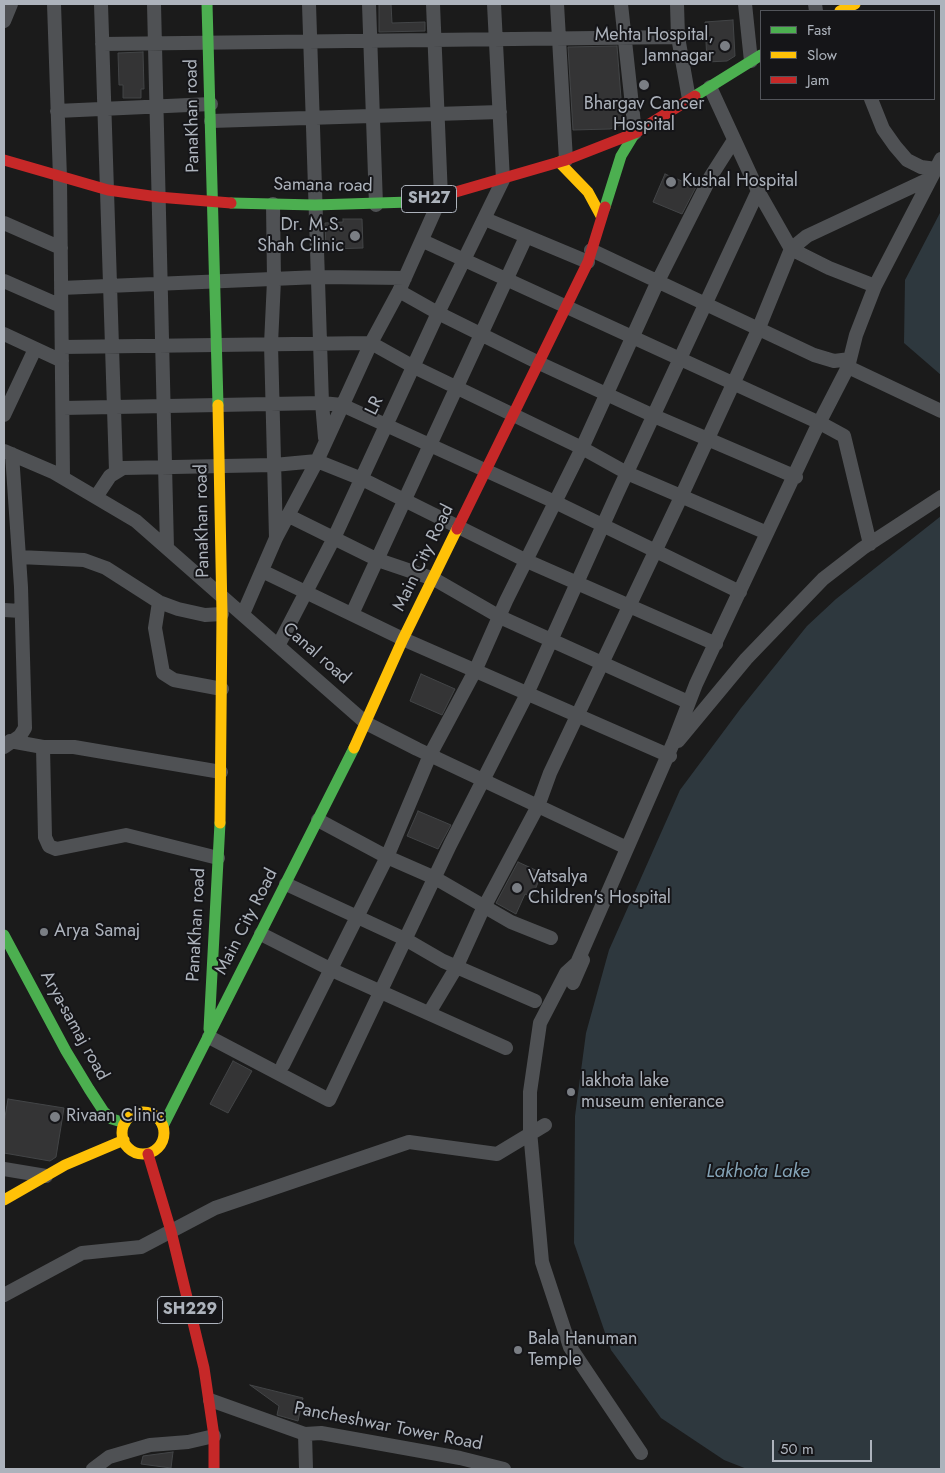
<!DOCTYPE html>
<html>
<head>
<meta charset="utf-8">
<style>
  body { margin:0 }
  #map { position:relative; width:945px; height:1473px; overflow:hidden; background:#1b1b1b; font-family:Jost,sans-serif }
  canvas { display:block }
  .frame { position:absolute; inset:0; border:5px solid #adb3bc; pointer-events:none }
  .legend { position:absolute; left:760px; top:10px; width:175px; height:90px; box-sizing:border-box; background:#151518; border:1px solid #52545a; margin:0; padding:6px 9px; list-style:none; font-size:15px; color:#adb3bc }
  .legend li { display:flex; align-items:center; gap:10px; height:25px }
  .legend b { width:25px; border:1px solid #52545a }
  .scale { position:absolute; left:772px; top:1440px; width:100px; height:22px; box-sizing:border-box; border:2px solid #adb3bc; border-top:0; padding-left:6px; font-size:15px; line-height:18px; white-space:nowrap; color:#adb3bc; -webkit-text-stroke:4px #151518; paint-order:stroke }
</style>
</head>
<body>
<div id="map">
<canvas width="945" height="1473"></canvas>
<div class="frame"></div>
<ul class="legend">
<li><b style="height:6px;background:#4caf50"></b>Fast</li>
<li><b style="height:6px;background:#ffc107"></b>Slow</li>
<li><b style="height:6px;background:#c62828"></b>Jam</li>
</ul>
<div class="scale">50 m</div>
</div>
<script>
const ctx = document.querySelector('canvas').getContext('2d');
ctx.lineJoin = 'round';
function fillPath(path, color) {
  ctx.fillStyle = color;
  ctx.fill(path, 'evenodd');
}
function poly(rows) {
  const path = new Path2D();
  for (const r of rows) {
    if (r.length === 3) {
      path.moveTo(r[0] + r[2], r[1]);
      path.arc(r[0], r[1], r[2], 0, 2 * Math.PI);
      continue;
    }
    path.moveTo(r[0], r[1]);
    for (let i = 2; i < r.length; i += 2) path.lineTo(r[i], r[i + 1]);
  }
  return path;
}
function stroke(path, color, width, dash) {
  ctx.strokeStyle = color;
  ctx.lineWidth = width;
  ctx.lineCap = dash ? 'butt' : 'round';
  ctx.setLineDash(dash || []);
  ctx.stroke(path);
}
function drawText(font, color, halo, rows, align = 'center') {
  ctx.font = font + ' Jost,sans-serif';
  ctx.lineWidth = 4;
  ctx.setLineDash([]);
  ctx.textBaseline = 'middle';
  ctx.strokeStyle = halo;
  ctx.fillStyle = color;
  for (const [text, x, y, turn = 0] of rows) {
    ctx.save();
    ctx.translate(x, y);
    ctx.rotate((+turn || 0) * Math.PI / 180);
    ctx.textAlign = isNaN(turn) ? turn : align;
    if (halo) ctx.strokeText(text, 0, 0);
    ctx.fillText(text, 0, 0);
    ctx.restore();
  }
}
fillPath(poly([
  [941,211,941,375,904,343,905,280],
  [941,516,941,1469,747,1469,724,1460,661,1418,611,1350,574,1243,575,1116,586,1033,609,950,680,790,741,708,807,626,836,599]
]), '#2e383e');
const building = poly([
  [379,4,391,4,392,23,425,22,425,31,379,32,379,4],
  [733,20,735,56,727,61,707,62,705,22,733,20],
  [617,46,623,124,610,129,573,130,568,47,617,46],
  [143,52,144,89,141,89,141,98,123,98,123,85,119,85,118,53,143,52],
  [665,174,696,187,682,214,653,202,665,174],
  [343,219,362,219,363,248,326,249,325,223,343,222,343,219],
  [421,674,455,689,442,715,410,701,421,674],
  [418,811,451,825,438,849,407,836,418,811],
  [518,862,542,873,532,897,525,894,516,914,496,903,518,862],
  [233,1061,252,1071,228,1113,210,1104,233,1061],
  [8,1099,64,1108,56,1157,50,1161,4,1153,4,1123,8,1099],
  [250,1385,303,1398,298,1421,277,1415,279,1406,250,1385],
  [173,1452,171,1468,141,1464,143,1456,173,1452]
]);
fillPath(building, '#343435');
stroke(building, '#434547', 1);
stroke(poly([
  [54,4,60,178,63,477],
  [101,4,116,471],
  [154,4,167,548],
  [309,4,322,403,325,438],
  [369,4,376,205],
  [557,4,566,160],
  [621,4,635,133],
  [677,4,678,37,689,99],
  [745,4,751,61],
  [815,4,816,11],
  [4,21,11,4],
  [102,44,678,37],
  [710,87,758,191,791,249,829,268,875,286],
  [871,99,883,129,895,146,907,160,921,167,936,169],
  [57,111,211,104],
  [211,121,500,112],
  [273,204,274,280,271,344,276,538],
  [485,219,588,262],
  [4,223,61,248],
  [423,241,822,424,844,436,870,544],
  [591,250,814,355,834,361,850,359],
  [4,281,61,306],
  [61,288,319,277,405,278],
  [399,291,438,313,539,363,654,416,796,477],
  [4,334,62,361],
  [62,347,371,343,414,367,582,448,627,473,767,533],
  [848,367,941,411],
  [63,408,322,403,342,405,555,502,740,592],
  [4,415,35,349],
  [4,451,53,472,136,521,366,723,417,749,627,848],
  [96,497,110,476,123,468,274,465,317,461,362,479,527,561,716,644],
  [289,516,378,560,434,579,500,617,688,702],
  [19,557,84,560,106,568,159,602,178,609,205,615,222,614],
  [262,571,403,639,670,756],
  [159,602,155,628,163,673,174,680,222,689],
  [4,610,21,611],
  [243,614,276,538,317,461,371,343,399,291,441,197,433,4],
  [352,614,526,237],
  [278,646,334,538,438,313,503,180,494,4],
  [10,741,43,747,74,747,221,772],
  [678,741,746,659,823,579,863,548,941,497],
  [4,747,20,736,25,728,21,587,12,454],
  [43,747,45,837,49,846,56,849,126,835,218,858],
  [318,820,387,857,435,878,511,922,551,938],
  [286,884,405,939,443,961,535,1001],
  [261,934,332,970,506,1048],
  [573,983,583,960],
  [429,1013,456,968,481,913,538,806,550,773,681,497,758,330,791,249,807,236,931,178],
  [209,1037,329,1100,450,845,527,694,617,494,758,191],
  [283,1065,387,857,430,755,476,669,506,601,582,448,658,281,711,176,734,140],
  [4,1169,46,1176],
  [4,1295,82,1253,141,1247,215,1208,409,1142,497,1154,545,1125],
  [210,1400,305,1434,321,1433,460,1458,504,1469],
  [305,1434,306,1469],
  [641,1453,570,1347,542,1262,530,1131,530,1092,540,1023,566,973,577,963,674,741,696,684,815,431,848,367,856,335,875,286,941,159],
  [93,1469,109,1457,150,1445,188,1442,214,1436]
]), '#4f5154', 14);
stroke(poly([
  [207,4,218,405],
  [695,96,761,55],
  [231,203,315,205,410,202,435,198],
  [605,207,621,156,635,133],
  [4,935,66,1051,89,1089,104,1112,112,1119,125,1123],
  [209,1029,220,823],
  [163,1126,354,748]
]), '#4caf50', 11);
stroke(poly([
  [840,11,855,4],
  [559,162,588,192,601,216],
  [218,405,222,614,220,823],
  [354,748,403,639,457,529],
  [143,1133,21],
  [4,1200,65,1165,124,1140]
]), '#ffc107', 11);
stroke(poly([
  [4,160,108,190,158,197,231,203],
  [435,198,566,160,635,133,695,96],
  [457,529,588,262,605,207],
  [148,1154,171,1231,204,1368,214,1436,214,1469]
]), '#c62828', 11);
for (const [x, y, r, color] of [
  [725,46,6,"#7a7e84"],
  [644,85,6,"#7a7e84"],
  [671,182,6,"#7a7e84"],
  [355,236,6,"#7a7e84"],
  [517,888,6,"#7a7e84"],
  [44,932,5,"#7a7e84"],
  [571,1092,5,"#7a7e84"],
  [55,1117,6,"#7a7e84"],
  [518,1350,5,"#7a7e84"]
]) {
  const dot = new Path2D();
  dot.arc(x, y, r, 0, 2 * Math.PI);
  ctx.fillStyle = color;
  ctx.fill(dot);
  stroke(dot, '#151518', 2);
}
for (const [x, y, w] of [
  [429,199,55],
  [190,1310,65]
]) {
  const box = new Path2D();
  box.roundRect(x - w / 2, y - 13.5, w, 27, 4);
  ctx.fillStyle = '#151518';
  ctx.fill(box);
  stroke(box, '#adb3bc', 1);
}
drawText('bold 16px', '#adb3bc', null, [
  ["SH27",429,199],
  ["SH229",190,1310]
]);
drawText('18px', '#adb3bc', '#151518', [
  ["Mehta Hospital,",714,36,"right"],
  ["Jamnagar",714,57,"right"],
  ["Bhargav Cancer",644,105,"center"],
  ["Hospital",644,126,"center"],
  ["Kushal Hospital",682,182],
  ["Dr. M.S.",344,226,"right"],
  ["Shah Clinic",344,247,"right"],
  ["Vatsalya",528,878],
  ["Children's Hospital",528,899],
  ["Arya Samaj",54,932],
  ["lakhota lake",581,1082],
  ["museum enterance",581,1103],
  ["Rivaan Clinic",66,1117],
  ["Bala Hanuman",528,1340],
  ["Temple",528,1361]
], 'left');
drawText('18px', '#adb3bc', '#151518', [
  ["PanaKhan road",193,116,-91],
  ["Samana road",323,186,1],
  ["LR",375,406,-64],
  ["PanaKhan road",203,521,-91],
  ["Main City Road",424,558,-64],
  ["Canal road",316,654,41],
  ["Main City Road",247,922,-63],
  ["PanaKhan road",197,925,-87],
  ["Arya-samaj road",74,1026,61],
  ["Pancheshwar Tower Road",388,1427,11]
]);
drawText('italic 19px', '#84a3b6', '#151518', [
  ["Lakhota Lake",758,1172]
]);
</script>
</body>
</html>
